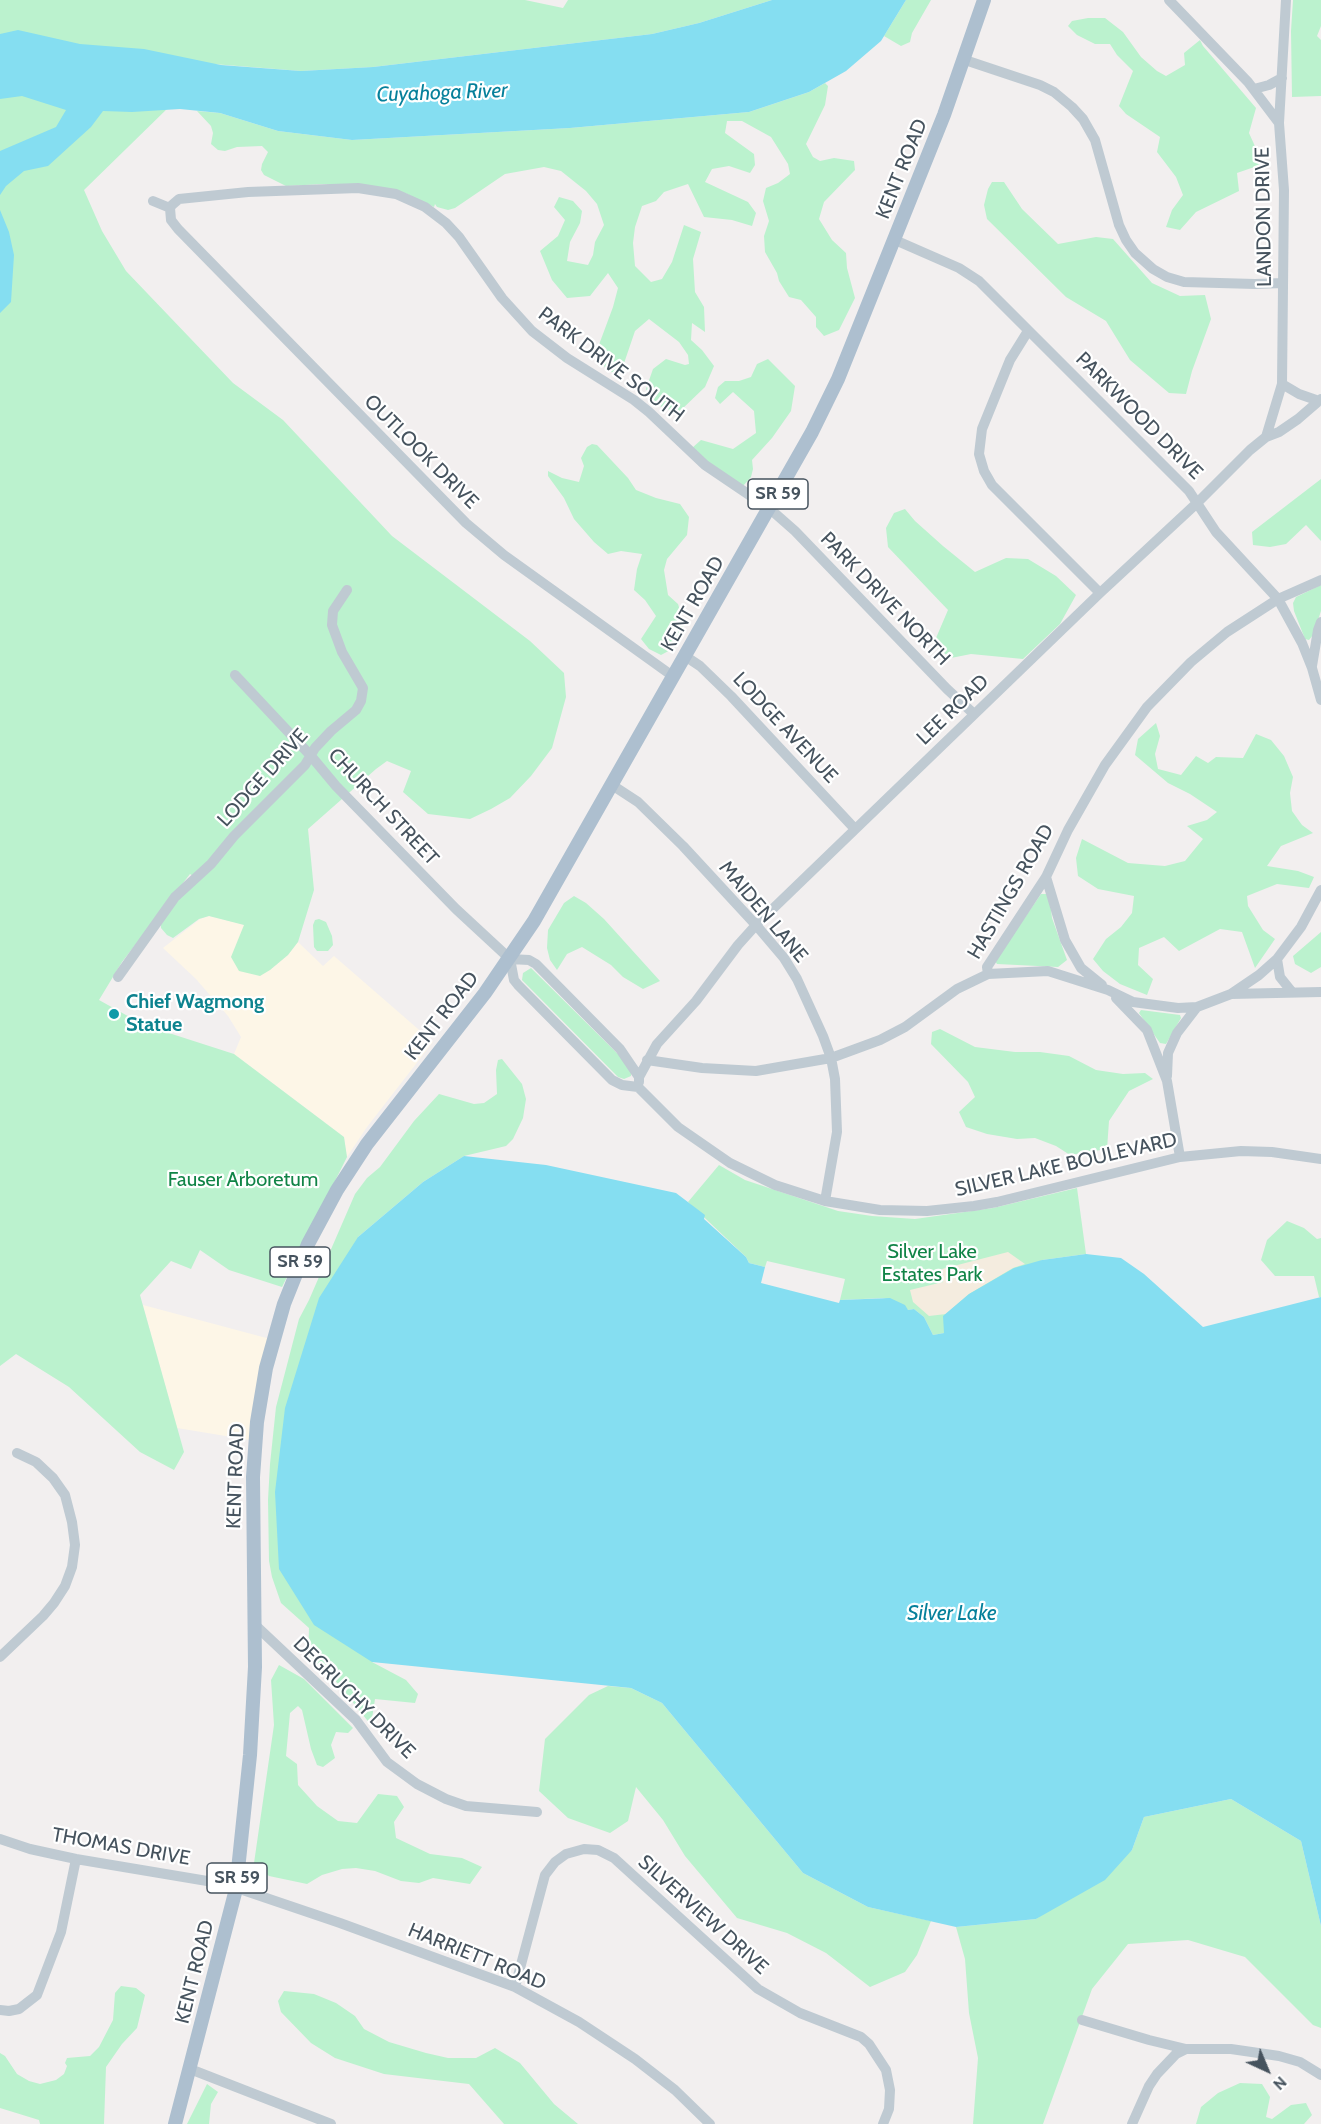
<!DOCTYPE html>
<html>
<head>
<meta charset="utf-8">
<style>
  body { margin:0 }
  #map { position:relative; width:1321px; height:2124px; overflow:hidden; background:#f2efef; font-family:Cabin,sans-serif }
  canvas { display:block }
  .north { position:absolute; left:1237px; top:2040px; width:60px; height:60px; -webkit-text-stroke:4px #fff; paint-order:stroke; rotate:136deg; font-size:16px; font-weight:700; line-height:24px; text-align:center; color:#46535e }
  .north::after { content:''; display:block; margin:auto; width:21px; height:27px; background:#46535e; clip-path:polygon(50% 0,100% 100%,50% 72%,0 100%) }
</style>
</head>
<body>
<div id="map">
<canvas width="1321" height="2124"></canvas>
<div class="north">N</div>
</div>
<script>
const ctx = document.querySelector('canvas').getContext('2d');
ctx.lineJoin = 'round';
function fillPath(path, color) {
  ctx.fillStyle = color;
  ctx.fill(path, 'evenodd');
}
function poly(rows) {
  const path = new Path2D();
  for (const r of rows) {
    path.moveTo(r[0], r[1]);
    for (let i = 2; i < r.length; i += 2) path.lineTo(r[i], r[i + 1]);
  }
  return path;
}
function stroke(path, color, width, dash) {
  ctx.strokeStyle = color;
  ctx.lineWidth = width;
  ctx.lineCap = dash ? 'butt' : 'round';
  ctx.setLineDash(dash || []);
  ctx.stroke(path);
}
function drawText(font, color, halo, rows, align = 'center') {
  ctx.font = font + ' Cabin,sans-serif';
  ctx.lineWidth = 4.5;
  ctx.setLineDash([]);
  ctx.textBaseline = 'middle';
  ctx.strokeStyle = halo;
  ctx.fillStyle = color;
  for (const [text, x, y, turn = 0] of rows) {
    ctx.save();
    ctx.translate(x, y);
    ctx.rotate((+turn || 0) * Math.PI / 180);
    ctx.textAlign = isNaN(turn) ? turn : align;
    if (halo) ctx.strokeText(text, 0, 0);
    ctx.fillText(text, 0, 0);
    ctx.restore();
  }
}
fillPath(poly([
  [209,916,245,925,240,939,270,970,288,955,298,942,323,966,334,956,433,1042,367,1127,347,1157,344,1137,234,1054,241,1037,228,1016,196,979,163,948,200,919],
  [143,1305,274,1340,256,1441,177,1428]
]), '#fdf6e7');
fillPath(poly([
  [0,0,525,0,563,8,568,0,772,0,699,23,652,34,373,67,301,71,213,64,84,190,102,231,126,271,233,383,283,420,392,536,530,641,564,673,566,697,552,748,531,776,510,798,491,809,470,819,428,814,403,792,411,771,387,761,376,769,308,829,314,890,298,942,288,955,270,970,260,976,239,971,231,957,244,925,209,916,199,919,173,938,167,935,161,928,161,922,196,878,190,874,122,962,99,1000,144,1025,234,1054,344,1137,347,1157,282,1287,229,1270,200,1250,191,1269,171,1261,140,1295,184,1452,174,1470,140,1452,69,1387,16,1354,0,1366],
  [906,0,931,0,912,33,910,42,901,46,884,36],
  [1293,0,1321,0,1321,26,1317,36,1321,40,1321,96,1292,97,1291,31],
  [1088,18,1105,18,1123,32,1141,57,1157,71,1166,76,1185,65,1184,53,1200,40,1203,46,1256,108,1249,133,1263,164,1237,173,1239,191,1196,212,1180,230,1166,227,1172,210,1183,195,1176,177,1157,152,1160,137,1126,114,1119,106,1133,71,1117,55,1110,44,1095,44,1077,35,1068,26,1072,21],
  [825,83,828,86,825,105,806,144,813,157,820,161,834,158,854,161,855,170,824,202,819,219,832,240,846,253,847,268,855,298,839,330,824,336,816,327,816,317,801,300,789,297,779,281,777,273,765,252,764,236,769,221,763,201,766,188,778,183,790,174,788,164,771,137,742,121,727,121,725,133,754,154,755,165,750,173,729,166,712,169,705,182,748,202,756,213,752,226,732,220,704,217,688,184,664,192,656,201,642,206,635,227,633,243,635,266,651,282,662,279,672,262,684,225,701,232,693,259,695,292,704,307,705,332,692,323,691,340,702,350,714,366,705,387,679,412,663,408,652,400,646,389,653,369,666,359,685,365,689,364,688,355,679,342,649,319,635,331,620,375,606,370,597,350,613,307,618,288,608,273,590,296,567,298,552,280,540,251,558,236,565,220,554,207,559,197,573,201,582,211,580,223,570,242,567,261,588,265,593,255,595,242,604,225,597,204,586,191,561,171,544,167,505,174,455,208,448,210,437,207,435,204,434,207,405,193,324,184,286,186,264,175,261,170,262,164,268,152,262,146,237,147,225,151,218,150,211,144,213,133,211,126,197,111,220,113,278,131,352,140,570,128,749,112,809,92],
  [992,182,1004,182,1022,209,1058,244,1096,237,1113,239,1152,283,1180,296,1205,295,1211,319,1192,371,1186,394,1169,393,1130,360,1106,321,1066,297,987,219,984,205,988,189],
  [768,359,795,386,791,411,772,438,752,460,753,469,751,477,743,486,708,467,692,448,701,440,733,449,756,433,754,411,733,392,720,404,715,398,718,387,725,381,739,381,751,377,757,364],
  [592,444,597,445,628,478,636,490,656,498,680,504,689,517,687,535,667,559,664,570,668,595,678,604,683,620,683,636,676,647,661,655,649,649,641,639,656,616,645,600,634,590,637,569,642,554,621,551,608,554,594,542,574,519,564,498,548,476,548,471,562,478,579,482,584,466,581,458,587,447],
  [1321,479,1321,541,1306,525,1286,544,1270,547,1253,545,1252,532],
  [905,509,915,521,943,546,975,572,1006,558,1028,559,1056,576,1076,595,1060,624,1023,659,971,654,951,658,933,645,948,610,888,547,886,528,894,513],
  [1321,585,1321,611,1313,635,1309,640,1305,639,1294,611,1293,603,1296,597],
  [1156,723,1160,736,1155,754,1158,769,1181,775,1196,756,1208,763,1216,757,1243,758,1256,734,1271,740,1284,756,1293,777,1290,793,1292,811,1302,825,1313,833,1281,846,1267,866,1298,871,1314,877,1309,888,1277,884,1247,896,1248,906,1263,930,1275,939,1255,968,1242,932,1220,929,1179,951,1164,937,1139,948,1138,965,1153,979,1147,995,1120,984,1103,971,1093,959,1106,939,1121,927,1132,913,1134,896,1098,889,1078,876,1076,858,1082,839,1128,863,1165,866,1185,861,1203,839,1187,826,1207,820,1217,812,1190,794,1168,783,1135,755,1138,739],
  [1041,894,1047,894,1050,901,1052,918,1067,960,1058,967,997,964,995,961],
  [574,896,586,903,604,919,660,981,643,989,623,977,611,965,582,947,567,954,557,970,550,960,547,948,548,930,564,903],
  [319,919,326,922,332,936,333,945,328,951,317,951,314,947,313,925,315,920],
  [1321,932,1321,967,1311,973,1295,964,1293,956],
  [531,968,631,1067,631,1076,624,1079,618,1077,525,983,522,980,523,973],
  [1141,1010,1180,1015,1181,1018,1166,1044,1160,1043,1139,1013],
  [940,1029,975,1047,1015,1052,1040,1052,1069,1056,1096,1070,1123,1074,1145,1073,1153,1079,1129,1091,1109,1121,1107,1149,1070,1155,1056,1146,1035,1138,1017,1139,987,1134,966,1127,959,1112,975,1097,968,1082,931,1044,932,1032],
  [502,1059,522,1084,526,1099,523,1118,513,1139,506,1146,464,1156,423,1182,358,1237,372,1662,406,1680,418,1694,415,1703,375,1699,371,1725,326,1669,308,1662,309,1628,281,1603,272,1577,269,1561,268,1500,270,1464,276,1407,299,1319,309,1300,355,1194,367,1178,380,1167,414,1121,439,1094,474,1104,484,1103,497,1094,496,1070,498,1060],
  [719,1165,745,1180,838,1211,872,1216,915,1219,993,1208,1077,1188,1086,1254,1042,1260,944,1333,933,1335,924,1317,914,1309,908,1310,884,1298,840,1300,845,1279,767,1261,765,1267,749,1263,746,1257,688,1202],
  [1287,1221,1304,1228,1317,1239,1321,1238,1321,1297,1319,1297,1314,1276,1275,1276,1261,1260,1267,1240],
  [279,1665,304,1679,353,1728,348,1733,336,1732,331,1745,335,1758,323,1767,317,1765,311,1749,302,1710,298,1706,290,1713,286,1756,297,1764,298,1785,317,1806,338,1821,357,1823,378,1794,397,1796,404,1807,394,1822,396,1838,430,1854,462,1858,482,1867,470,1884,433,1878,419,1883,401,1881,375,1871,356,1868,342,1869,322,1875,307,1884,269,1876,254,1863,274,1725,271,1680],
  [608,1686,631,1688,662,1703,803,1873,868,1907,931,1921,917,1955,905,1972,870,1987,826,1953,787,1933,737,1918,685,1856,663,1820,636,1787,628,1821,610,1833,568,1818,539,1791,545,1739,589,1695],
  [1231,1799,1301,1841,1321,1926,1321,2028,1313,2025,1245,1957,1188,1940,1128,1944,1092,1989,1043,2124,973,2124,978,2058,969,2013,965,1959,956,1927,1036,1919,1132,1850,1144,1817],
  [121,1986,136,1988,145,1995,137,2028,122,2044,106,2067,104,2124,40,2124,39,2120,0,2108,0,2053,5,2056,17,2074,29,2081,40,2084,56,2080,64,2074,67,2066,65,2063,67,2058,90,2056,99,2047,113,2020,115,1993],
  [284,1991,314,1994,336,2003,355,2016,364,2029,389,2042,426,2053,448,2058,476,2058,495,2048,520,2063,554,2104,578,2124,504,2124,469,2084,384,2074,335,2058,311,2043,281,2012,278,2001],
  [1240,2083,1262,2084,1270,2097,1266,2117,1272,2119,1291,2105,1306,2103,1312,2115,1304,2124,1196,2124,1201,2107,1218,2093],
  [207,2084,218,2092,211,2104,209,2124,187,2124]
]), '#bbf2ce');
fillPath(poly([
  [1008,1252,1025,1264,1013,1268,969,1294,946,1314,929,1316,913,1302,910,1290,943,1282,942,1269]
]), '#f4ecdf');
fillPath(poly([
  [772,0,906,0,881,41,846,71,809,92,749,112,570,128,352,140,278,131,220,113,180,109,132,112,103,111,91,127,48,166,24,171,6,186,0,195,0,151,56,127,66,110,22,96,0,99,0,34,18,30,80,44,144,49,221,65,301,71,373,67,652,34,699,23],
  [0,210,9,232,14,255,11,302,0,313],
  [464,1156,546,1165,676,1193,705,1215,704,1219,746,1257,749,1263,765,1267,761,1283,839,1303,840,1300,890,1298,905,1305,908,1310,914,1309,924,1317,933,1335,944,1333,943,1316,969,1294,1014,1268,1042,1260,1086,1254,1121,1258,1144,1274,1203,1327,1321,1297,1321,1926,1301,1841,1231,1799,1144,1817,1132,1850,1105,1880,1036,1919,956,1927,868,1907,803,1873,662,1703,631,1688,372,1662,314,1625,279,1569,275,1492,285,1408,319,1298,358,1237,423,1182]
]), '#85def1');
stroke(poly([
  [1169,0,1248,82,1279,123,1284,190,1282,384,1266,437],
  [965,60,1040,85,1054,92,1072,107,1083,119,1095,140,1119,225,1126,240,1135,253,1153,269,1167,277,1184,282,1255,284,1283,283],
  [1254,89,1269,85,1282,78],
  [1279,123,1286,0],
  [153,201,170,208],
  [895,240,959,268,979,281,1189,491,1216,532,1278,599,1302,643,1312,668,1321,700],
  [1028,331,1010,360,982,429,979,454,984,471,992,485,1100,593],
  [1282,384,1299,394,1319,401],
  [685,656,700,666,731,696,855,829],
  [1312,666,1318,630,1321,622],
  [235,675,311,756,336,786,456,909,510,959],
  [674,677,504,555,466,523,178,229,171,220,170,208,172,205,179,199,248,192,358,188,396,194,425,207,446,223,459,237,502,298,532,331,567,358,634,400,649,412,705,465,770,509,795,531,947,689,974,714],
  [612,785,638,802,683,846,756,925,784,958,797,979,823,1036,831,1058,835,1079,837,1132,825,1201],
  [1046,877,1065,940,1081,968,1102,985],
  [510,959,514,980,518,985,612,1080,622,1085,638,1087,678,1127,730,1163,775,1185,825,1201,880,1210,927,1211,974,1206,997,1202,1180,1157,1241,1151,1272,1152,1321,1159],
  [510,959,529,960,536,964,620,1049,639,1077,639,1082],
  [1277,959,1280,977,1292,992],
  [988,974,1048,971,1108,990,1133,1002,1178,1008,1197,1007,1231,994,1321,992],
  [118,977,175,897,211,864,234,836,305,765,315,748,331,731,356,710,361,701,363,688,342,652,332,625,333,611,347,590],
  [1231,994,1259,975,1277,959,1301,927,1321,890],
  [1116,998,1147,1030,1167,1081,1180,1157],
  [647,1060,702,1068,756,1071,831,1058,880,1040,905,1027,957,989,988,974,987,967,1046,877,1068,830,1105,765,1147,707,1191,662,1227,632,1278,599,1321,580],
  [1167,1076,1168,1053,1177,1033,1197,1007],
  [639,1077,657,1044,696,1001,738,945,756,925,1100,593,1197,503,1250,450,1266,437,1279,432,1298,419,1321,399],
  [254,1624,356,1720,387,1762,417,1784,446,1799,466,1806,537,1812],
  [0,1657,43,1616,54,1603,65,1586,72,1567,75,1545,72,1522,65,1495,53,1478,36,1462,17,1453],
  [0,1839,30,1849,76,1859,225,1884,340,1923,515,1987,579,2022,635,2059,675,2090,710,2124],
  [515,1987,545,1875,555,1862,566,1854,584,1849,598,1850,614,1858,758,1989,800,2013,861,2037,869,2044,886,2070,890,2090,889,2109,883,2124],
  [0,2010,9,2011,19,2009,37,1995,61,1932,76,1859],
  [1082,2020,1149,2040,1186,2049,1231,2049,1279,2056,1300,2062,1321,2075],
  [190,2069,331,2124],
  [1132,2124,1149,2086,1157,2074,1176,2054,1186,2049]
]), '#bfcad2', 10);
stroke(poly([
  [175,2124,236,1889,250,1755,255,1667,253,1477,257,1422,266,1368,284,1304,308,1244,337,1190,367,1144,485,993,534,921,812,432,838,379,944,115,984,0]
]), '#adbfcf', 14);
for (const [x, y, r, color] of [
  [114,1014,6,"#0f9aa8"]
]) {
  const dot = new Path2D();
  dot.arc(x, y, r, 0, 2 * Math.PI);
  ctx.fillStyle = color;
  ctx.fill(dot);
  stroke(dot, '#fff', 2);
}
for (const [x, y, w] of [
  [778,494,60],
  [300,1262,60],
  [237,1878,60]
]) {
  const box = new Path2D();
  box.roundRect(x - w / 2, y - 15, w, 30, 4.5);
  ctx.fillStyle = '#fff';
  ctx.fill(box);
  stroke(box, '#46535e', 1.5);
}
drawText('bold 18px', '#46535e', null, [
  ["SR 59",778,494],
  ["SR 59",300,1262],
  ["SR 59",237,1878]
]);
drawText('20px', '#46535e', '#fff', [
  ["KENT ROAD",902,169,-68],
  ["LANDON DRIVE",1264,217,-91],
  ["PARK DRIVE SOUTH",611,365,37],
  ["PARKWOOD DRIVE",1139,416,45],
  ["OUTLOOK DRIVE",421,452,45],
  ["PARK DRIVE NORTH",885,599,46],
  ["KENT ROAD",693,604,-60],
  ["LEE ROAD",953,710,-44],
  ["LODGE AVENUE",785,728,47],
  ["LODGE DRIVE",263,778,-48],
  ["CHURCH STREET",383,807,47],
  ["HASTINGS ROAD",1011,892,-60],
  ["MAIDEN LANE",763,912,50],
  ["KENT ROAD",442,1016,-52],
  ["SILVER LAKE BOULEVARD",1066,1165,-13],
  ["KENT ROAD",236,1476,-88],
  ["DEGRUCHY DRIVE",354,1698,45],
  ["THOMAS DRIVE",121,1847,10],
  ["SILVERVIEW DRIVE",703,1915,42],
  ["HARRIETT ROAD",477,1957,22],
  ["KENT ROAD",195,1972,-76]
]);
drawText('bold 20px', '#0d838f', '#fff', [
  ["Chief Wagmong",126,1002],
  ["Statue",126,1025]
], 'left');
drawText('20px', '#118447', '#fff', [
  ["Fauser Arboretum",243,1180],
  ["Silver Lake",932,1252],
  ["Estates Park",932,1275]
]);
drawText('italic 21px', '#06809b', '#fff', [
  ["Cuyahoga River",442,93,-2],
  ["Silver Lake",952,1614]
]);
</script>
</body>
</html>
